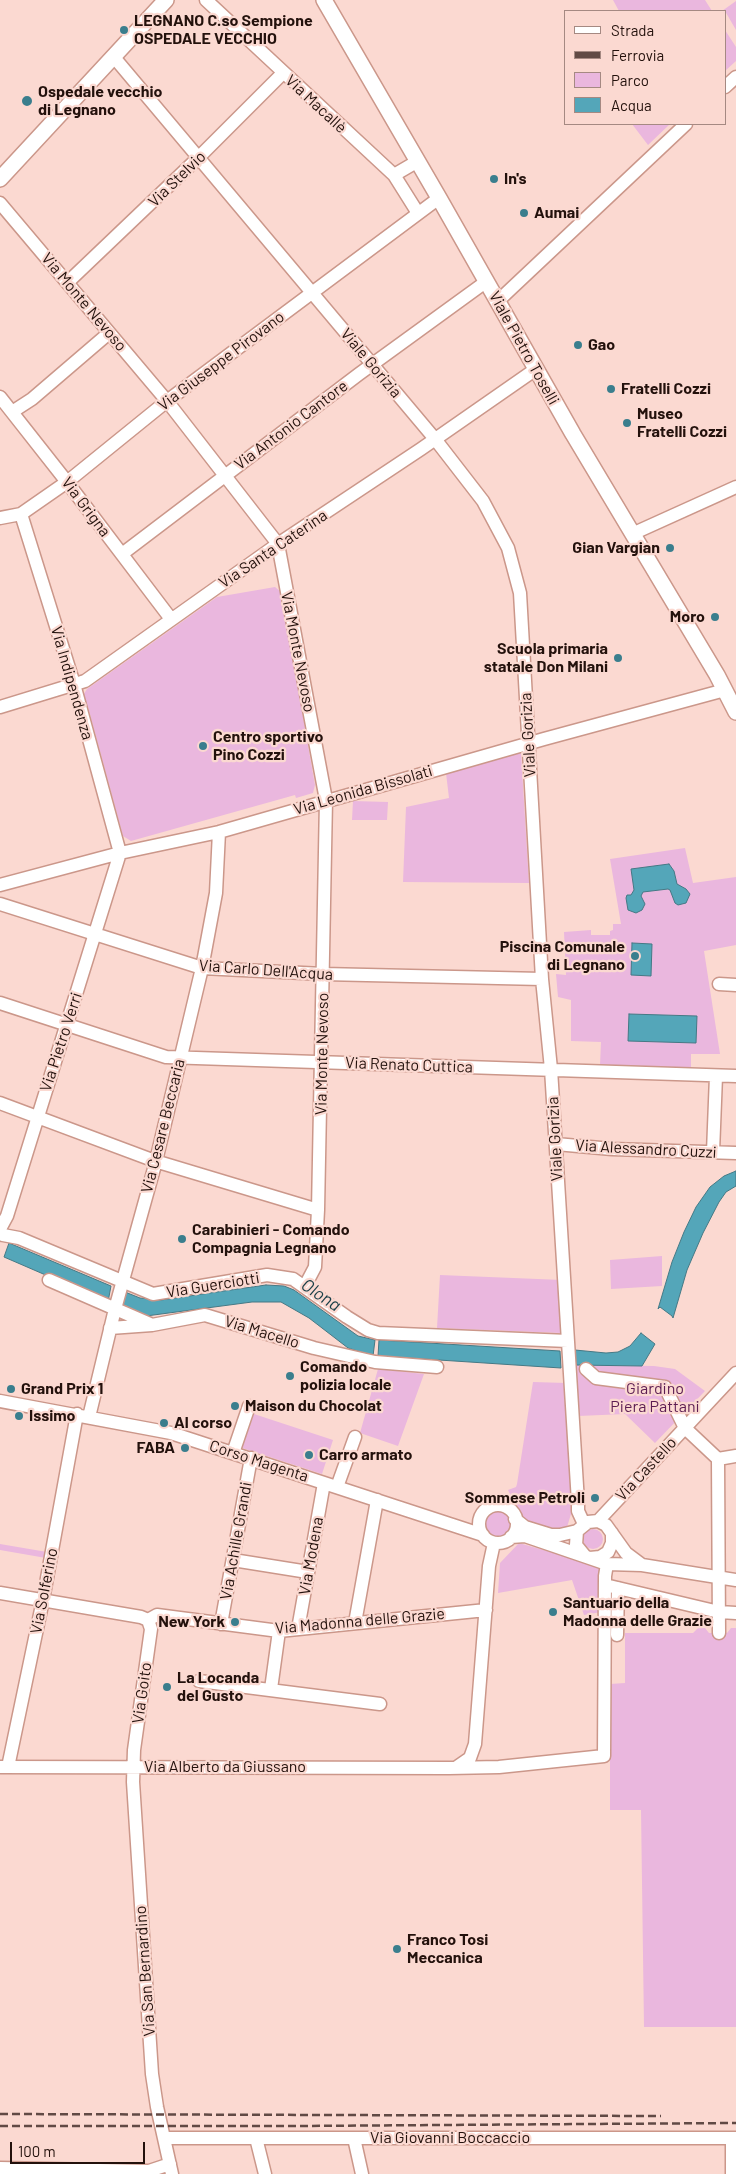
<!DOCTYPE html>
<html>
<head>
<meta charset="utf-8">
<style>
  body { margin:0 }
  #map { position:relative; width:736px; height:2174px; overflow:hidden; background:#fbd9d1; font-family:Barlow,sans-serif }
  canvas { display:block }
  .legend { position:absolute; left:564px; top:10px; width:162px; height:115px; box-sizing:border-box; background:#fbd9d1; border:1px solid #a58982; margin:0; padding:6px 9px; list-style:none; font-size:15px; color:#23110c }
  .legend li { display:flex; align-items:center; gap:10px; height:25px }
  .legend b { width:25px; border:1px solid #a58982 }
  .scale { position:absolute; left:10px; top:2142px; width:135px; height:22px; box-sizing:border-box; border:2px solid #23110c; border-top:0; padding-left:6px; font-size:15px; line-height:18px; white-space:nowrap; color:#23110c; -webkit-text-stroke:4px #fbd9d1; paint-order:stroke }
</style>
</head>
<body>
<div id="map">
<canvas width="736" height="2174"></canvas>
<ul class="legend">
<li><b style="height:6px;background:#fff"></b>Strada</li>
<li><b style="height:6px;background:#614a45"></b>Ferrovia</li>
<li><b style="height:14px;background:#eab7de"></b>Parco</li>
<li><b style="height:14px;background:#54a6b9"></b>Acqua</li>
</ul>
<div class="scale">100 m</div>
</div>
<script>
const ctx = document.querySelector('canvas').getContext('2d');
ctx.lineJoin = 'round';
function fillPath(path, color) {
  ctx.fillStyle = color;
  ctx.fill(path, 'evenodd');
}
function poly(rows) {
  const path = new Path2D();
  for (const r of rows) {
    if (r.length === 3) {
      path.moveTo(r[0] + r[2], r[1]);
      path.arc(r[0], r[1], r[2], 0, 2 * Math.PI);
      continue;
    }
    path.moveTo(r[0], r[1]);
    for (let i = 2; i < r.length; i += 2) path.lineTo(r[i], r[i + 1]);
  }
  return path;
}
function stroke(path, color, width, dash) {
  ctx.strokeStyle = color;
  ctx.lineWidth = width;
  ctx.lineCap = dash ? 'butt' : 'round';
  ctx.setLineDash(dash || []);
  ctx.stroke(path);
}
function drawText(font, color, halo, rows, align = 'center') {
  ctx.font = font + ' Barlow,sans-serif';
  ctx.lineWidth = 4.5;
  ctx.setLineDash([]);
  ctx.textBaseline = 'middle';
  ctx.strokeStyle = halo;
  ctx.fillStyle = color;
  for (const [text, x, y, turn = 0] of rows) {
    ctx.save();
    ctx.translate(x, y);
    ctx.rotate((+turn || 0) * Math.PI / 180);
    ctx.textAlign = isNaN(turn) ? turn : align;
    if (halo) ctx.strokeText(text, 0, 0);
    ctx.fillText(text, 0, 0);
    ctx.restore();
  }
}
fillPath(poly([
  [613,0,705,0,712,11,619,11],
  [736,1,736,30,725,11,722,11],
  [725,30,736,47,736,61,725,71],
  [632,124,670,124,648,145],
  [275,587,281,592,315,785,313,793,296,798,295,795,131,841,123,836,88,707,85,707,82,697,87,689,217,597],
  [521,753,529,883,403,882,406,807,449,798,446,773],
  [353,801,388,802,387,820,352,820],
  [685,848,693,883,736,877,736,945,704,951,720,1054,691,1054,691,1068,600,1065,601,1042,571,1041,571,1000,558,997,556,974,566,975,564,932,591,930,591,935,610,935,610,931,613,930,613,924,621,924,610,859],
  [662,1256,662,1286,611,1289,610,1260],
  [440,1275,562,1280,560,1333,437,1328],
  [577,1365,654,1366,675,1369,705,1391,655,1443,625,1414,578,1416],
  [378,1369,424,1374,398,1446,360,1433],
  [533,1382,566,1383,571,1514,567,1527,560,1530,536,1527,527,1522,519,1514,508,1490,516,1487,517,1484],
  [254,1414,333,1440,322,1474,242,1448],
  [497,1525,14],
  [593,1539,10],
  [519,1543,599,1566,601,1612,584,1615,572,1580,498,1593,500,1563],
  [0,1544,47,1552,46,1558,0,1550],
  [698,1628,705,1628,709,1633,727,1633,731,1628,736,1628,736,2027,644,2027,641,1810,610,1810,610,1684,625,1683,625,1633,693,1633]
]), '#eab7de');
const water = poly([
  [669,864,674,871,677,884,686,889,690,894,686,903,678,905,675,903,670,890,668,889,643,892,641,896,645,904,642,910,636,913,628,910,626,898,627,895,631,895,634,890,631,869,669,864],
  [632,943,652,944,651,976,631,975,632,943],
  [629,1014,697,1016,696,1043,628,1041,629,1014],
  [736,1171,736,1186,726,1192,719,1202,703,1233,687,1270,673,1318,672,1316,660,1307,658,1309,672,1262,684,1232,696,1207,710,1187,724,1176,736,1171],
  [9,1243,111,1286,108,1302,4,1257,9,1243],
  [266,1285,284,1286,294,1290,358,1336,375,1340,373,1356,348,1348,309,1318,281,1302,252,1302,146,1316,121,1307,125,1292,140,1298,161,1300,266,1285],
  [641,1333,655,1344,642,1366,576,1365,575,1350,606,1353,618,1352,630,1346,641,1333],
  [379,1340,560,1351,561,1368,378,1356,379,1340]
]);
fillPath(water, '#54a6b9');
stroke(water, '#457985', 1);
const minor = poly([
  [206,0,394,175,416,210,416,215],
  [113,56,435,439,483,501,508,548,520,593,542,979,551,1069,578,1502,578,1511,584,1524],
  [725,87,736,77],
  [394,175,418,161],
  [0,203,167,401,278,544,326,800,318,1210,315,1267,305,1286],
  [68,282,198,158,283,73],
  [498,301,686,124],
  [0,397,67,482,171,619],
  [12,412,32,399,109,333],
  [0,518,21,514,67,482,167,401,439,198],
  [632,534,736,487],
  [122,554,359,374,487,281],
  [0,707,85,681,278,544,421,449,536,369],
  [0,885,120,853,219,832,544,739,725,690],
  [0,904,202,968,323,974,542,979],
  [719,984,736,985],
  [0,1003,166,1057,736,1076],
  [0,1103,155,1161,318,1210],
  [556,1144,612,1149,736,1153],
  [713,1152,716,1076],
  [0,1229,7,1216,120,853,74,684,21,514],
  [3,1235,19,1238,153,1294,267,1275,293,1279,347,1317,368,1330,378,1333,568,1341],
  [49,1280,150,1324],
  [110,1328,152,1325,205,1315,314,1348,375,1362,437,1367],
  [586,1369,596,1378,665,1387,685,1428,718,1459],
  [0,1401,171,1433,483,1535],
  [89,1417,115,1309,155,1165,202,968,216,893,219,832],
  [233,1453,249,1406],
  [718,1459,719,1633],
  [718,1459,736,1456],
  [337,1487,355,1437],
  [498,1524,19],
  [515,1519,525,1527,551,1535,560,1535,577,1531],
  [598,1521,736,1373],
  [511,1537,525,1536,607,1564,642,1565,736,1580],
  [585,1556,576,1545,577,1531,588,1522,598,1521,606,1525,626,1553,642,1565],
  [590,1558,600,1557,608,1552,612,1543,612,1533],
  [233,1560,308,1572],
  [605,1585,719,1612,736,1613],
  [0,1593,141,1617,148,1620],
  [148,1620,151,1629,134,1750,133,1782,152,2074,157,2107,172,2174],
  [148,1620,157,1615,279,1631,486,1610],
  [355,1623,377,1500],
  [221,1624,251,1458],
  [298,1629,324,1483],
  [617,1635,618,1588],
  [199,1681,380,1704],
  [271,1689,279,1631],
  [0,1767,449,1768,499,1767,604,1756,605,1576,607,1564],
  [8,1767,43,1600,77,1414],
  [457,1767,470,1758,475,1744,489,1566,494,1543],
  [165,2138,736,2138],
  [256,2138,265,2174],
  [354,2138,362,2174],
  [732,2138,732,2174],
  [0,2168,149,2171,170,2164]
]);
const major = poly([
  [324,0,439,198,573,434,717,675,736,712],
  [0,179,166,0]
]);
stroke(minor, '#cb978a', 15);
stroke(major, '#cb978a', 18);
stroke(minor, '#fff', 12);
stroke(major, '#fff', 15);
stroke(poly([
  [0,2114,661,2116],
  [0,2126,295,2126,736,2123]
]), '#614a45', 2.5, [8, 4]);
for (const [x, y, r, color] of [
  [124,30,5,"#3a7e8d"],
  [27,101,6,"#3a7e8d"],
  [494,179,5,"#3a7e8d"],
  [524,213,5,"#3a7e8d"],
  [578,345,5,"#3a7e8d"],
  [611,389,5,"#3a7e8d"],
  [627,423,5,"#3a7e8d"],
  [670,548,5,"#3a7e8d"],
  [715,617,5,"#3a7e8d"],
  [618,658,5,"#3a7e8d"],
  [203,746,5,"#3a7e8d"],
  [635,956,5,"#3a7e8d"],
  [182,1239,5,"#3a7e8d"],
  [290,1376,5,"#3a7e8d"],
  [11,1389,5,"#3a7e8d"],
  [235,1406,5,"#3a7e8d"],
  [19,1416,5,"#3a7e8d"],
  [164,1423,5,"#3a7e8d"],
  [185,1448,5,"#3a7e8d"],
  [309,1455,5,"#3a7e8d"],
  [595,1498,5,"#3a7e8d"],
  [553,1612,5,"#3a7e8d"],
  [235,1622,5,"#3a7e8d"],
  [167,1687,5,"#3a7e8d"],
  [397,1949,5,"#3a7e8d"]
]) {
  const dot = new Path2D();
  dot.arc(x, y, r, 0, 2 * Math.PI);
  ctx.fillStyle = color;
  ctx.fill(dot);
  stroke(dot, '#fbd9d1', 2);
}
drawText('bold 16px', '#23110c', '#fbd9d1', [
  ["LEGNANO C.so Sempione",134,21],
  ["OSPEDALE VECCHIO",134,39],
  ["Ospedale vecchio",38,92],
  ["di Legnano",38,110],
  ["In's",504,179],
  ["Aumai",534,213],
  ["Gao",588,345],
  ["Fratelli Cozzi",621,389],
  ["Museo",637,414],
  ["Fratelli Cozzi",637,432],
  ["Gian Vargian",660,548,"right"],
  ["Moro",705,617,"right"],
  ["Scuola primaria",608,649,"right"],
  ["statale Don Milani",608,667,"right"],
  ["Centro sportivo",213,737],
  ["Pino Cozzi",213,755],
  ["Piscina Comunale",625,947,"right"],
  ["di Legnano",625,965,"right"],
  ["Carabinieri - Comando",192,1230],
  ["Compagnia Legnano",192,1248],
  ["Comando",300,1367],
  ["polizia locale",300,1385],
  ["Grand Prix 1",21,1389],
  ["Maison du Chocolat",245,1406],
  ["Issimo",29,1416],
  ["Al corso",174,1423],
  ["FABA",175,1448,"right"],
  ["Carro armato",319,1455],
  ["Sommese Petroli",585,1498,"right"],
  ["Santuario della",563,1603],
  ["Madonna delle Grazie",563,1621],
  ["New York",225,1622,"right"],
  ["La Locanda",177,1678],
  ["del Gusto",177,1696],
  ["Franco Tosi",407,1940],
  ["Meccanica",407,1958]
], 'left');
drawText('16px', '#23110c', '#fbd9d1', [
  ["Via Macallè",316,104,43],
  ["Via Stelvio",177,179,-44],
  ["Via Monte Nevoso",84,302,50],
  ["Viale Pietro Toselli",524,348,61],
  ["Via Giuseppe Pirovano",221,361,-37],
  ["Viale Gorizia",371,363,50],
  ["Via Antonio Cantore",291,425,-37],
  ["Via Grigna",86,507,53],
  ["Via Santa Caterina",273,549,-34],
  ["Via Monte Nevoso",298,652,79],
  ["Via Indipendenza",72,683,74],
  ["Viale Gorizia",528,735,-93],
  ["Via Leonida Bissolati",363,790,-16],
  ["Via Carlo Dell'Acqua",266,970,4],
  ["Via Pietro Verri",61,1042,-72],
  ["Via Monte Nevoso",322,1054,-89],
  ["Via Renato Cuttica",409,1065,2],
  ["Via Cesare Beccaria",163,1126,-76],
  ["Viale Gorizia",555,1139,-93],
  ["Via Alessandro Cuzzi",646,1149,3],
  ["Via Guerciotti",213,1285,-9],
  ["Via Macello",262,1332,17],
  ["Corso Magenta",259,1461,18],
  ["Via Castello",646,1469,-47],
  ["Via Achille Grandi",236,1541,-80],
  ["Via Modena",311,1556,-80],
  ["Via Solferino",44,1591,-79],
  ["Via Madonna delle Grazie",360,1621,-5],
  ["Via Goito",142,1693,-82],
  ["Via Alberto da Giussano",225,1767],
  ["Via San Bernardino",145,1971,-94],
  ["Via Giovanni Boccaccio",450,2138]
]);
drawText('16px', '#5c1d52', '#fbd9d1', [
  ["Giardino",655,1389],
  ["Piera Pattani",655,1407]
]);
drawText('italic 18px', '#173d46', '#fbd9d1', [
  ["Olona",321,1295,34]
]);
</script>
</body>
</html>
